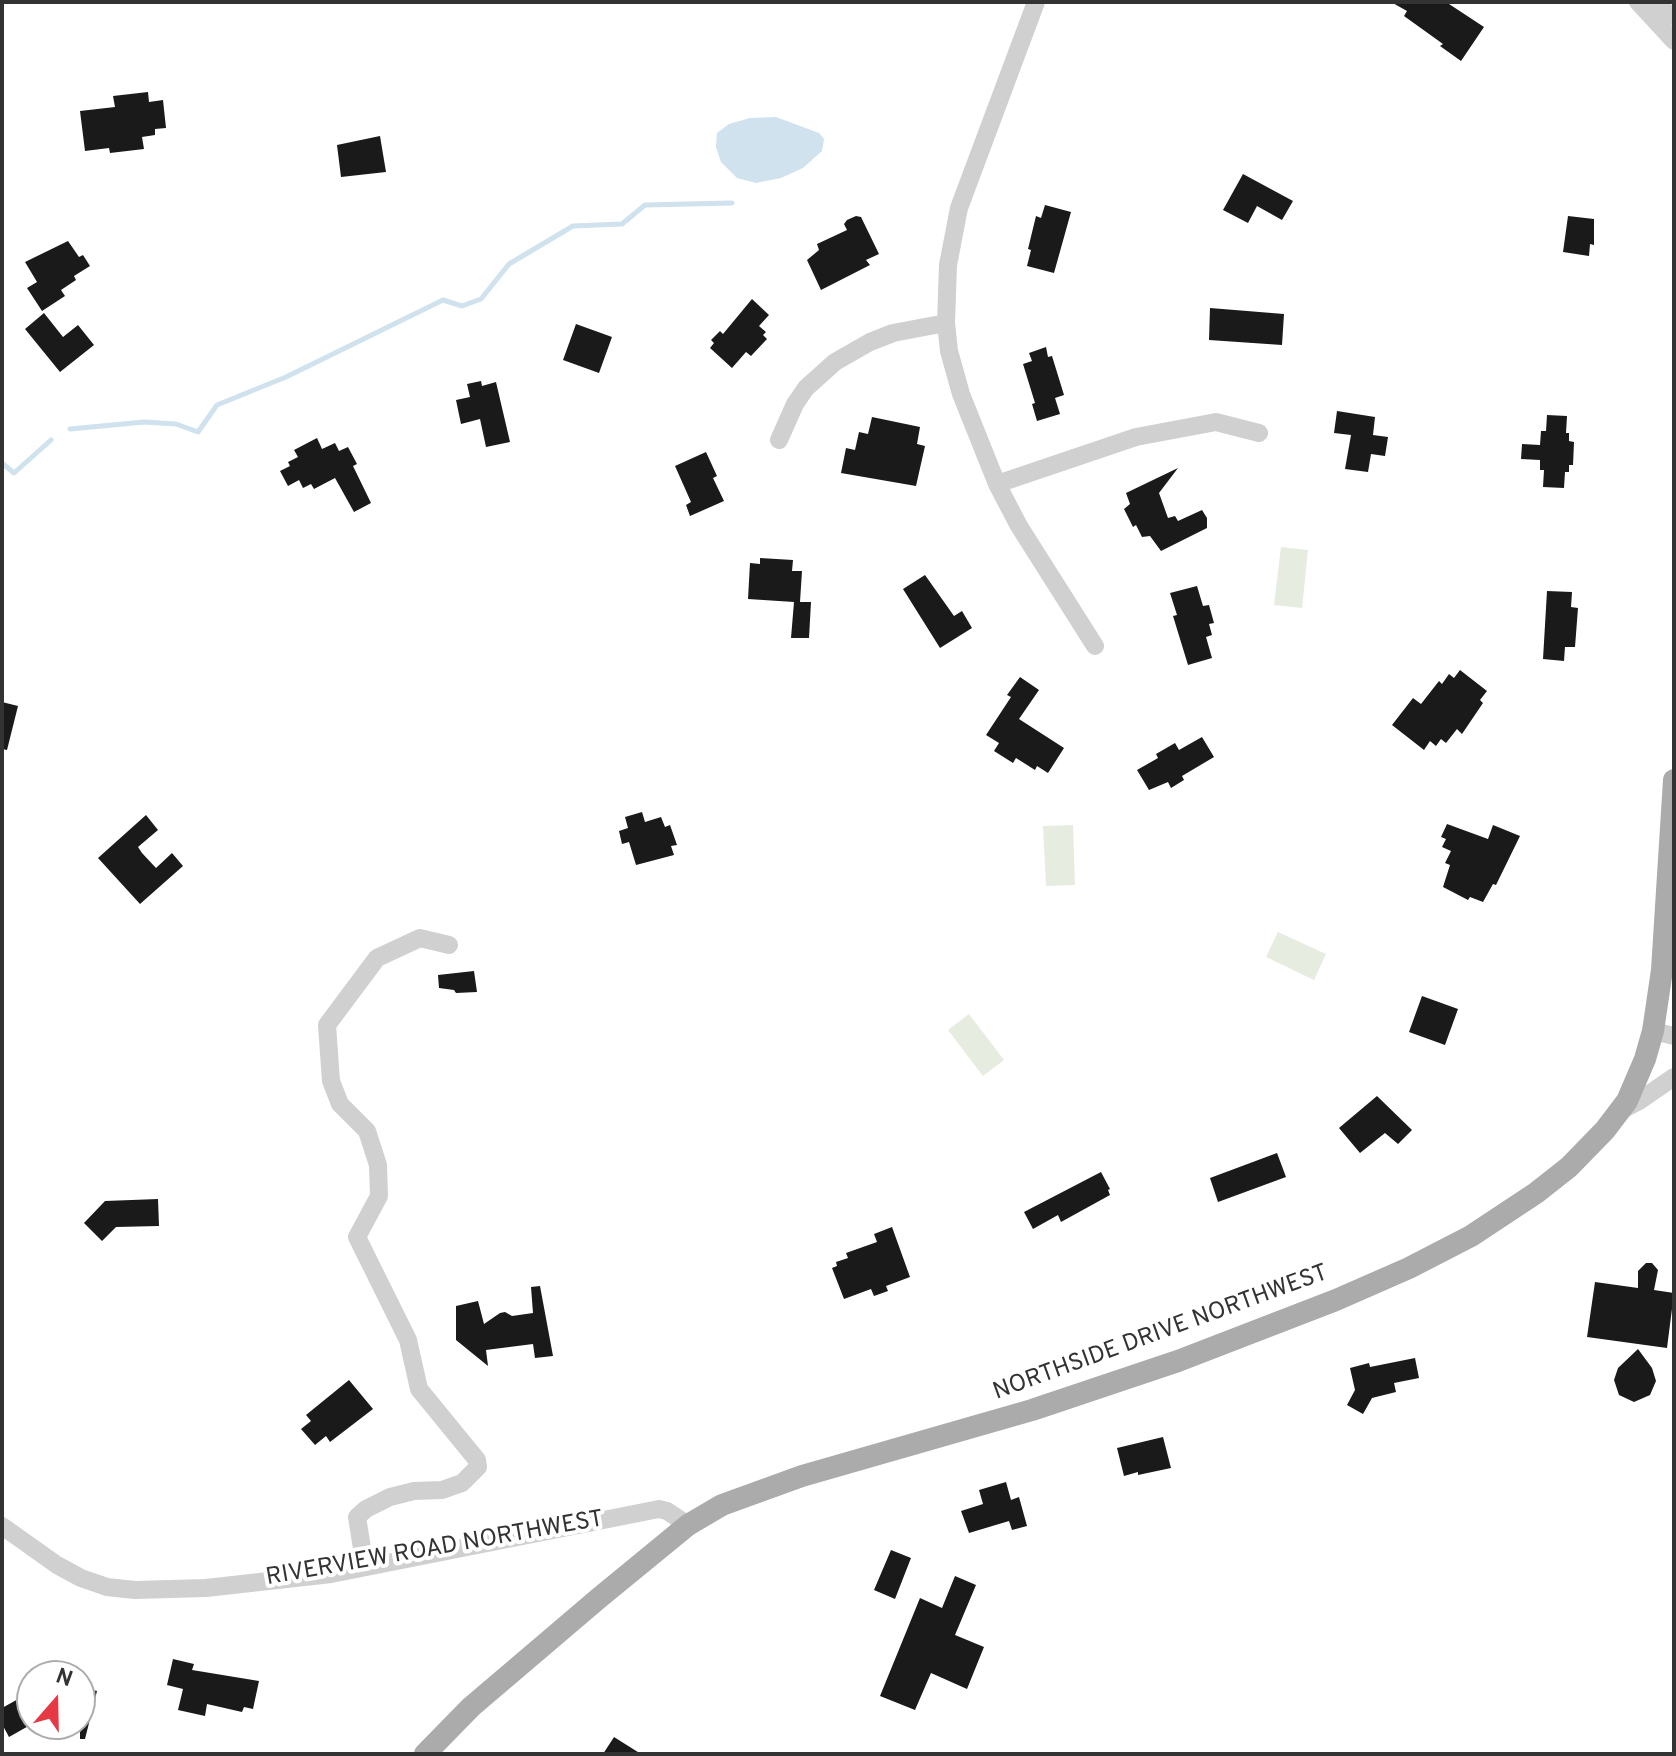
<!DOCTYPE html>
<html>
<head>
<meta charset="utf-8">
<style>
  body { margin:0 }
  #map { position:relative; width:1676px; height:1756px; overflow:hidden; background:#fff; font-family:Overpass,sans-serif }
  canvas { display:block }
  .frame { position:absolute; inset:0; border:4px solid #333; pointer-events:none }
  .north { position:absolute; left:16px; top:1660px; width:80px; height:80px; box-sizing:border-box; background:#fff; border:2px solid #adadad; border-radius:50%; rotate:20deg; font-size:22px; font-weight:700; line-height:32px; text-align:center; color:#333 }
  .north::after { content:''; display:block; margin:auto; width:28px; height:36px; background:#e63946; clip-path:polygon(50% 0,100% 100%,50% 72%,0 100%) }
</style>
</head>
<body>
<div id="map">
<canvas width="1676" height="1756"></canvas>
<div class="frame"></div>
<div class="north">N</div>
</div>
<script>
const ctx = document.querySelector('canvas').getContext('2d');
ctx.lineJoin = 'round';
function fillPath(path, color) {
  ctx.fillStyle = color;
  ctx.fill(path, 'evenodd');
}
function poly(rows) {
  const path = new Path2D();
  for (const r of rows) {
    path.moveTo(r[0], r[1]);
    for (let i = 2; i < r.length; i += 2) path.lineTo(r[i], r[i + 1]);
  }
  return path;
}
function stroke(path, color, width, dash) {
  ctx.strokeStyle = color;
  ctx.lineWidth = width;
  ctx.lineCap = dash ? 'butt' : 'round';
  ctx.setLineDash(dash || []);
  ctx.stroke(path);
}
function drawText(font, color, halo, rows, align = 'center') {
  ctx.font = font + ' Overpass,sans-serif';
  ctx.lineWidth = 8;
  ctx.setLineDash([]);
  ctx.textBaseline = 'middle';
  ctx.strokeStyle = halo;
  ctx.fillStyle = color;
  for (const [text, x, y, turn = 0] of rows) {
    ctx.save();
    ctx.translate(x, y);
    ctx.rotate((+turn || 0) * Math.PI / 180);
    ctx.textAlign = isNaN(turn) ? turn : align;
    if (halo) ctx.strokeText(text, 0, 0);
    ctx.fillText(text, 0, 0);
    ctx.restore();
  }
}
fillPath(poly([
  [1281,547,1308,550,1302,608,1274,605],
  [1073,825,1075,885,1046,886,1043,826],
  [1278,932,1326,954,1314,980,1266,957],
  [969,1014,1004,1060,983,1076,948,1030]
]), '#e6ecdf');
fillPath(poly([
  [776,117,819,133,824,139,822,151,803,168,781,178,756,183,737,178,721,162,716,147,717,133,729,124,750,118]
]), '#cfe2ee');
stroke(poly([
  [70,429,144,422,176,424,198,432,217,405,286,377,443,300,462,306,481,299,509,264,573,226,622,224,645,205,732,203],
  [2,463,14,473,51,440]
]), '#cfe2ee', 5);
fillPath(poly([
  [1391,2,1446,2,1484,27,1461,61,1440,46,1443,44,1404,16,1407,11],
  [148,92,149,102,163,100,166,128,155,129,155,135,142,137,144,149,110,153,109,148,85,151,80,111,115,107,113,96],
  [380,136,386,172,341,177,337,145],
  [1243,174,1293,201,1282,220,1257,206,1248,223,1223,210],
  [1045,205,1071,212,1054,273,1027,266,1031,250,1028,249,1036,216,1041,218],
  [856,216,861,217,879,254,866,260,870,265,821,290,807,260,819,250,817,244,847,230,844,224,847,220],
  [1568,216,1594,219,1594,245,1590,244,1589,256,1563,252],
  [68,241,79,257,83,255,90,266,74,276,76,280,61,290,65,296,42,311,27,288,37,282,25,262],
  [752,299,769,315,759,326,766,332,763,335,767,339,751,356,746,352,732,368,710,348,714,343,711,340,720,331,723,334],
  [1210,308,1284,314,1282,345,1209,340],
  [44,313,63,337,78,325,94,345,60,372,25,329],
  [576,324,612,337,599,373,563,360],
  [1046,347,1048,357,1052,356,1064,395,1055,398,1060,414,1037,421,1032,404,1035,403,1023,364,1032,361,1029,353],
  [481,381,482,386,496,382,510,442,486,447,480,419,461,424,456,400,470,397,467,384],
  [1337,411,1375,417,1373,435,1388,437,1385,456,1371,454,1368,472,1345,469,1351,435,1334,433],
  [1547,415,1567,416,1566,433,1569,433,1569,441,1574,442,1573,465,1569,465,1569,472,1565,472,1564,488,1543,487,1544,470,1540,470,1540,460,1521,459,1522,444,1540,445,1541,431,1546,431],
  [872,417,920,427,917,444,925,446,916,486,841,473,846,448,855,450,859,432,868,434],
  [317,438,322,449,335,443,339,451,348,447,357,464,353,466,371,503,354,512,335,478,314,489,311,484,303,488,299,480,288,486,280,471,290,466,288,462,298,457,294,450],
  [706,452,717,476,713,478,724,501,690,516,686,505,691,502,675,466],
  [1178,468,1159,493,1168,518,1175,516,1178,521,1202,510,1207,518,1207,528,1161,551,1150,536,1142,537,1136,525,1133,527,1124,509,1130,504,1126,493],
  [760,558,793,560,792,571,802,571,800,602,811,602,809,638,791,638,794,602,748,599,750,563,760,564],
  [925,575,954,616,962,611,972,628,940,648,903,589],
  [1197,586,1203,606,1209,605,1214,623,1209,624,1212,635,1206,637,1212,658,1188,665,1173,616,1177,615,1170,593],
  [1547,591,1572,592,1571,607,1578,608,1575,647,1565,647,1564,661,1543,659],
  [1460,670,1487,691,1480,700,1483,703,1462,734,1457,729,1446,743,1441,739,1436,746,1430,741,1424,750,1392,725,1413,698,1421,704,1439,681,1442,684,1449,674,1454,678],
  [1020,677,1039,690,1019,719,1064,748,1048,773,1037,766,1035,770,1016,758,1013,763,994,751,999,743,986,735,1011,697,1007,695],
  [2,702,18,706,7,750,2,749],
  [1202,737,1214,757,1182,776,1184,780,1171,788,1168,782,1149,790,1137,770,1158,758,1156,754,1175,743,1179,750],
  [642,812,645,822,661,817,665,827,670,825,677,845,671,846,674,855,636,865,629,842,622,844,619,831,628,828,625,817],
  [146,815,158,830,138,847,142,853,156,868,172,853,183,866,140,904,98,858],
  [1447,824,1488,839,1493,825,1520,836,1496,885,1493,884,1483,902,1470,897,1468,900,1443,887,1450,865,1445,863,1451,851,1442,847,1446,839,1441,837],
  [474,971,477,992,456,993,454,990,439,988,438,975],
  [1422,996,1458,1009,1445,1045,1409,1032],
  [1377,1096,1412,1130,1398,1144,1385,1133,1360,1153,1339,1128],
  [1277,1153,1286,1177,1218,1202,1210,1178],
  [1101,1172,1110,1189,1108,1190,1110,1195,1061,1222,1058,1215,1033,1229,1024,1212],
  [158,1199,159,1226,116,1227,102,1241,84,1223,105,1201],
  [892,1227,910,1277,886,1286,888,1291,874,1296,871,1289,844,1299,832,1268,837,1266,836,1262,848,1258,846,1253,877,1242,874,1234],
  [1646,1263,1652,1263,1658,1270,1654,1290,1674,1293,1667,1348,1587,1337,1595,1282,1638,1288,1638,1271],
  [540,1286,553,1356,535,1358,533,1344,486,1350,488,1366,456,1340,456,1306,478,1301,484,1324,500,1313,505,1312,512,1316,533,1313,531,1287],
  [1638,1349,1652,1368,1656,1381,1650,1395,1634,1402,1619,1395,1614,1380,1618,1368],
  [1415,1358,1419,1378,1394,1383,1396,1392,1372,1398,1363,1414,1347,1405,1355,1390,1350,1368,1369,1363,1370,1367],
  [349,1380,373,1409,330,1442,326,1436,315,1445,301,1429,311,1421,306,1415],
  [1163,1437,1171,1468,1138,1475,1138,1472,1124,1476,1117,1448],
  [1006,1482,1011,1500,1019,1497,1027,1526,1012,1530,1009,1521,969,1533,961,1511,983,1504,979,1490],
  [891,1550,911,1558,895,1599,874,1590],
  [955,1576,976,1585,955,1635,984,1647,967,1689,931,1673,915,1710,880,1696,920,1598,942,1608],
  [173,1659,194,1664,192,1670,259,1681,253,1709,244,1707,242,1712,207,1704,205,1716,178,1710,183,1689,167,1685],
  [80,1687,97,1691,85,1739,80,1739],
  [20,1698,25,1706,32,1703,32,1724,9,1737,2,1724,2,1708],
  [614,1737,641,1754,603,1754]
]), '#1a1a1a');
stroke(poly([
  [1036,2,959,208,948,265,946,323,949,351,961,394,997,484,1019,526,1095,646],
  [1638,2,1674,41],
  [1647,2,1674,16],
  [779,440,795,404,806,388,835,362,870,342,893,333,946,323],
  [997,484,1136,437,1216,422,1259,433],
  [1653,1031,1674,1036],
  [1620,1111,1639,1101,1674,1077],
  [2,1526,57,1565,81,1578,107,1587,135,1590,206,1588,331,1574,659,1509,667,1511,688,1525],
  [365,1567,357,1517,366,1509,390,1497,414,1491,442,1490,462,1483,478,1467,477,1460,419,1389,408,1340,357,1237,379,1196,378,1165,367,1131,340,1104,331,1081,327,1025,377,958,420,938,449,945]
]), '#d0d0d0', 18);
stroke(poly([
  [425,1754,471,1707,599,1598,688,1525,722,1505,802,1476,1032,1410,1178,1361,1336,1300,1409,1268,1471,1236,1536,1193,1569,1167,1605,1130,1627,1101,1645,1059,1653,1031,1662,970,1674,780]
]), '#ababab', 22);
drawText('24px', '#333', '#fff', [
  ["NORTHSIDE DRIVE NORTHWEST",1161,1334,-20],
  ["RIVERVIEW ROAD NORTHWEST",435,1550,-10]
]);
</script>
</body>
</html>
